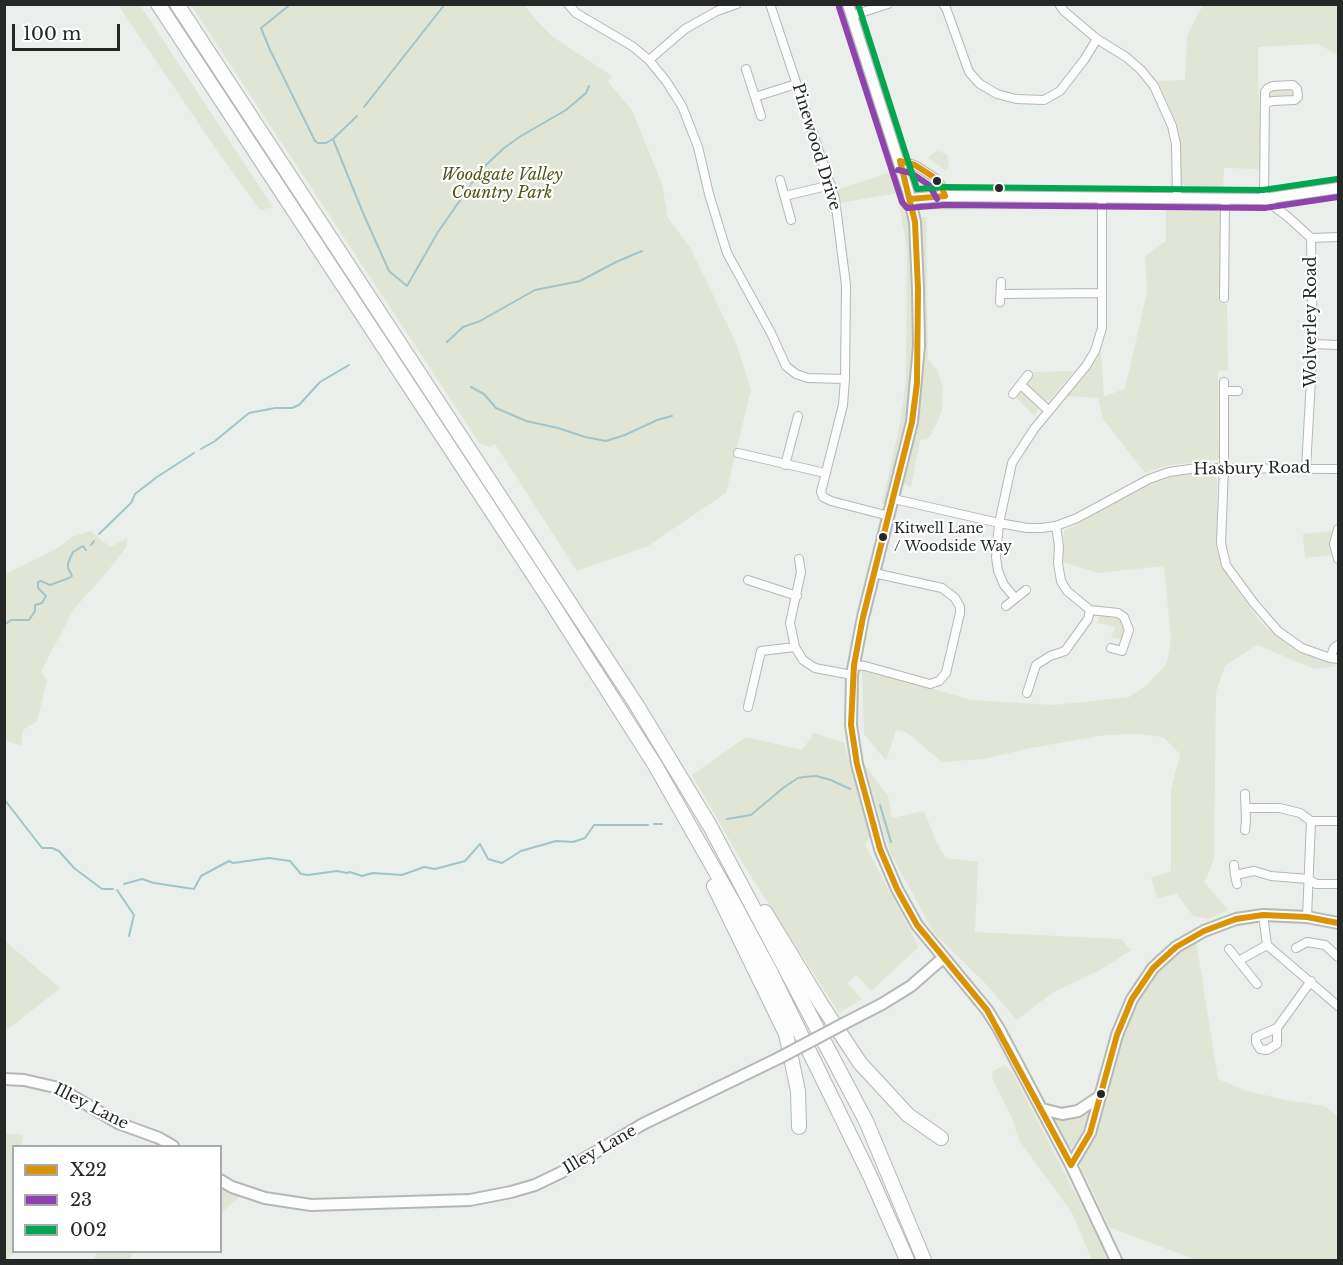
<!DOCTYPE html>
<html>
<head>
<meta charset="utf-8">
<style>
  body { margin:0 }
  #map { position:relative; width:1343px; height:1265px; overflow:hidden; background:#eaefec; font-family:"Libre Baskerville",serif }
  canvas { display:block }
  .frame { position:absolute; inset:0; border:6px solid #252827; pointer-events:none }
  .legend { position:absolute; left:12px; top:1145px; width:210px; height:108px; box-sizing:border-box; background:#fff; border:2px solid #a8a9a9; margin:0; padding:8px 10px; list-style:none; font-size:18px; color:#252827 }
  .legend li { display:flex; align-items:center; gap:12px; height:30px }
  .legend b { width:30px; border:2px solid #a8a9a9 }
  .scale { position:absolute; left:12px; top:24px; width:108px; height:27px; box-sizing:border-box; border:3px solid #252827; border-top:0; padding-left:8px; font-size:18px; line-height:21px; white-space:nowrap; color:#252827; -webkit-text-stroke:4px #fff; paint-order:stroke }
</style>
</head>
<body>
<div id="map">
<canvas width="1343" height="1265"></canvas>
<div class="frame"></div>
<ul class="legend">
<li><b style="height:8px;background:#d89306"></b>X22</li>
<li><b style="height:8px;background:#8e44ad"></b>23</li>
<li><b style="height:8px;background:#00a651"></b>002</li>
</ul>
<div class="scale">100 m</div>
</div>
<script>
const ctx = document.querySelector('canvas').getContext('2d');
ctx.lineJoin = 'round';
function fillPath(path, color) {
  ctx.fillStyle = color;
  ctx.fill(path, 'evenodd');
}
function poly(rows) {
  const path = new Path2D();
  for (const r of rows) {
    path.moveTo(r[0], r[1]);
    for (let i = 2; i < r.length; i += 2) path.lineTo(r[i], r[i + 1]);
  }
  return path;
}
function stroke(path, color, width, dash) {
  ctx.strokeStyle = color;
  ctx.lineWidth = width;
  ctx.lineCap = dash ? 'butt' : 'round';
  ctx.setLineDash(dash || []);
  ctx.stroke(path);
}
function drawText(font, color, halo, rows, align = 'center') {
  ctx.font = font + ' "Libre Baskerville",serif';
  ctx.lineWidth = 4.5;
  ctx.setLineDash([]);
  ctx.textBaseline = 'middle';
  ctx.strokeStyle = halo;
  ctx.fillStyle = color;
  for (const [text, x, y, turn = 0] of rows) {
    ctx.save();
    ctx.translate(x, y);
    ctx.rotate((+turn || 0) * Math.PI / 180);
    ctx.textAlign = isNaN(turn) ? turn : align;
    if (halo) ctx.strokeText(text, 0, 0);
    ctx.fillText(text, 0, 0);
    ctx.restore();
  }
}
fillPath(poly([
  [118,5,140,5,273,207,260,210,220,155],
  [191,5,524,5,537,21,553,37,612,76,608,82,632,110,662,184,668,218,691,249,737,345,751,390,726,493,648,546,577,571,495,444,491,447,480,444],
  [835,5,845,5,876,99,910,216,915,320,914,369,909,416,887,503,882,504,900,424,906,382,907,248,897,193,840,203,836,190,891,172],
  [1203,5,1338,5,1338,55,1318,44,1258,47,1258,81,1261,135,1260,169,1224,168,1223,193,1191,192,1180,181,1177,125,1158,81,1185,80,1187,36],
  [1292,88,1295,92,1294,96,1269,97,1268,92,1270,89],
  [939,151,947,155,948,158,949,164,946,171,928,158,934,152],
  [911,171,922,174,932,186,932,190,927,192,917,188,911,174],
  [1162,186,1158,193,955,193,956,187,1084,189],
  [927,201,1087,202,1090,209,932,210,926,204],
  [1114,202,1206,202,1208,209,1220,211,1220,303,1227,304,1228,370,1218,371,1219,458,1215,460,1169,465,1145,473,1103,419,1098,398,1066,396,1086,374,1101,352,1104,396,1125,389,1147,292,1145,256,1166,241,1166,210,1109,210],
  [919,217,926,217,928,359,938,371,943,388,942,410,937,423,928,439,920,440,911,488,903,483,915,422],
  [1074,371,1050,400,1045,401,1027,386,1026,382,1032,372],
  [1022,389,1041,407,1034,416,1014,395],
  [1187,472,1210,472,1217,479,1217,518,1220,555,1236,589,1263,625,1293,648,1338,666,1315,669,1257,645,1225,666,1216,692,1214,860,1204,882,1228,910,1209,919,1193,916,1177,894,1157,898,1151,878,1171,871,1171,790,1180,754,1163,737,1139,734,1105,735,1031,748,983,759,942,762,906,732,896,730,886,761,864,734,862,668,971,700,1054,705,1129,697,1147,685,1167,663,1171,639,1164,566,1098,573,1063,562,1064,531,1144,487,1167,477],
  [91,531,110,547,127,538,127,546,107,572,74,609,41,671,47,681,37,721,23,730,21,746,5,740,5,574,58,548,72,537],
  [1331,531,1333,555,1305,558,1303,534],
  [1100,615,1123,620,1127,626,1122,640,1111,637,1115,627,1097,623],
  [814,733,844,743,871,834,865,845,919,947,871,991,856,975,847,983,862,999,839,1013,745,867,692,775,746,737,802,750],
  [864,764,888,796,892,818,924,811,937,843,946,858,978,862,975,932,1121,939,1131,950,1100,970,1052,993,1017,1020,987,985,934,933,890,852],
  [1196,940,1218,1079,1247,1091,1290,1101,1325,1106,1338,1117,1338,1260,1196,1260,1109,1227,1078,1161,1095,1134,1108,1096,1119,1038,1135,1001,1161,967],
  [5,941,60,988,15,1024,5,1030],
  [1004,1065,1012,1072,1110,1260,1092,1260,1072,1213,1019,1140,1012,1118,993,1081,992,1072],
  [1093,1105,1083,1135,1077,1144,1069,1150,1053,1118],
  [5,1133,23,1135,21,1146,14,1146,14,1250,8,1260,4,1260],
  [220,1184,242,1195,221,1213,220,1213],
  [98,1252,129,1252,133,1254,129,1260,93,1260]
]), '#e1e5d6');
stroke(poly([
  [291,4,261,28,270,50,315,141,318,143,326,143,333,139],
  [364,107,445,4],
  [357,116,333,139,363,213,389,271,407,286,438,232,470,186],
  [471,184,486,165,504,148,521,136,566,110,586,93,589,86],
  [447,342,463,327,480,321,535,290,580,281,616,262,642,251],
  [471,387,484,394,496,408,526,421,558,428,585,437,606,441,625,435,657,420,672,416],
  [201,449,215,441,249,413,275,408,292,408,299,405,320,382,349,365],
  [99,534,131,503,135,494,157,477,194,453],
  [91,545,94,541],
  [4,625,11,620,29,620,35,611,35,605,42,603,46,596,38,588,38,582,41,581,50,585,69,578,72,576,68,568,68,563,73,552,83,546,86,550],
  [4,799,42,848,52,848,59,851,74,868,102,889,113,889],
  [880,805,891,842],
  [727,819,751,815,783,788,798,778,804,777,816,776,831,780,850,789],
  [654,824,662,824],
  [124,884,142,879,154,883,194,889,201,876,229,861,233,863,269,858,290,861,301,874,308,875,337,871,347,873,350,872,362,876,373,873,402,875,424,867,435,869,465,861,480,844,488,859,502,863,521,851,556,841,573,842,585,838,594,825,648,825],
  [117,890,134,915,129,936]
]), '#a1c4cc', 2);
const street = poly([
  [568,4,576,13,632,46,649,60,666,81,682,106,698,147,709,194,727,253,771,333,786,366,796,374,808,378,845,379],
  [770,4,835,199,846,285,845,379,843,405,821,492,823,497,831,501,889,516],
  [943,4,946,8,969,72,980,84,997,94,1016,99,1044,100,1060,91,1084,60,1097,39],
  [1059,4,1064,11,1097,39,1126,57,1141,70,1154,86,1172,126,1176,144,1177,198],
  [851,16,888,4],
  [649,60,685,29,717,11,737,4],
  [746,69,761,116],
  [755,97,796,84],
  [1265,104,1272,101,1295,100,1298,97,1297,89,1293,85,1273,86,1268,88,1265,92,1264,199,1288,217,1311,238,1313,344,1306,468],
  [900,161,915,165,935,178,941,185,945,196],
  [780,180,791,220],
  [785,196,831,185],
  [1311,238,1338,237],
  [1002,294,1102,293],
  [1224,298,1225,200],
  [1000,302,1001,282],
  [1313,344,1338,345],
  [1224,382,1224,467,1221,543,1226,565,1253,602,1278,631,1302,648,1330,658,1338,659],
  [1021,385,1048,410],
  [1225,391,1238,391],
  [1013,394,1028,375],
  [738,453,825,473],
  [785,465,798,416],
  [894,499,999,523,1027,528,1041,528,1056,526,1077,518,1149,479,1169,472,1197,468,1338,469],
  [1056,526,1059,546,1058,563,1061,581,1067,591,1090,610,1118,613,1124,617,1129,630,1122,651,1111,648],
  [1338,529,1334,544,1338,559],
  [799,559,801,572,790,623,795,647,803,660,815,668,852,675],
  [748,580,797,596],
  [1015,598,1004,585,998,571,996,557,999,523,1012,463,1034,429,1086,366,1095,351,1102,328,1102,198],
  [1006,606,1026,590],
  [1330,658,1334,648,1338,645],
  [854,665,865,666,930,684,939,681,946,673,960,613,960,607,955,598,942,588,874,573],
  [1027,693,1036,665,1050,656,1065,651,1088,619,1090,610],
  [748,707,761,651,795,647],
  [1245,794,1246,820,1245,830],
  [1246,808,1280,808,1300,813,1311,821,1307,917],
  [1311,821,1338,821],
  [1234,865,1235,875],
  [1237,884,1235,875,1254,871,1271,876,1308,879,1316,884,1338,884],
  [1263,915,1267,945,1338,1006],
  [1296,948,1307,942,1325,945,1338,957],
  [1229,949,1257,984],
  [1240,960,1267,945],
  [1277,1028,1256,1037,1256,1042,1260,1049,1267,1050,1277,1044,1277,1028,1311,981]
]);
const secondary = poly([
  [848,4,908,191,915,222,918,289,919,346,912,422,863,617,852,675,851,725,857,764,880,849,897,889,917,925,987,1010,999,1029,1071,1165,1116,1260],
  [910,199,945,196,1264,199,1338,188],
  [845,1023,882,1004,911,986,943,958],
  [4,1079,24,1080,59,1088,118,1123,159,1138,173,1146],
  [1042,1109,1062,1114,1078,1111,1099,1097],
  [1071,1165,1090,1133,1117,1035,1132,999,1153,968,1176,947,1204,931,1236,919,1263,915,1307,917,1338,923],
  [220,1180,232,1187,265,1198,311,1205,470,1200,511,1192,535,1185,562,1172,643,1124,779,1058]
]);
const highway = poly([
  [158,4,544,591,655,765,734,904,770,971,871,1178,907,1260],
  [177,4,636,704,710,826,866,1121,924,1260],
  [714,886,786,1034,798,1091,799,1127],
  [765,912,821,1004,860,1063,908,1115,941,1138]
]);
stroke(street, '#b5b8b6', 10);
stroke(secondary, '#b5b8b6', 14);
stroke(highway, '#b5b8b6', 16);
stroke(street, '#fcfdfc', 8);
stroke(secondary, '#fcfdfc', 10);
stroke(highway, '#fcfdfc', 14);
const secondaryBridge = poly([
  [779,1058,845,1023]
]);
stroke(secondaryBridge, '#b5b8b6', 14, []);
stroke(secondaryBridge, '#fcfdfc', 10);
stroke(poly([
  [900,161,915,222,918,289,917,383,912,422,863,617,854,665,851,725,857,764,880,849,897,889,917,925,987,1010,1071,1165,1090,1133,1117,1035,1132,999,1153,968,1176,947,1204,931,1236,919,1263,915,1307,917,1338,923],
  [900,161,915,165,935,178,941,185,945,196,910,199]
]), '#d89306', 6);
stroke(poly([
  [839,7,902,202,907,208,945,205,1264,208,1338,197],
  [898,170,911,173,929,185,937,199]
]), '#8e44ad', 6);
stroke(poly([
  [858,4,917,189,945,187,1263,190,1337,179]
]), '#00a651', 6);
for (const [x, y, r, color] of [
  [937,181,5,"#252827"],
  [999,188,5,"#252827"],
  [883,537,5,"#252827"],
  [1101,1094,5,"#252827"]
]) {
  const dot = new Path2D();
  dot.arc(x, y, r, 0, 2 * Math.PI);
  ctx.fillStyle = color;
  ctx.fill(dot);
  stroke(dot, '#fff', 2);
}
drawText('14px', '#252827', '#fff', [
  ["Kitwell Lane",894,529],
  ["/ Woodside Way",894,547]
], 'left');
drawText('16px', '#252827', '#fff', [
  ["Pinewood Drive",816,147,73],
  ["Wolverley Road",1311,322,-90],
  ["Hasbury Road",1252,469,-1],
  ["Illey Lane",91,1107,27],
  ["Illey Lane",600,1150,-30]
]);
drawText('italic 16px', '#525516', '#fff', [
  ["Woodgate Valley",502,175],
  ["Country Park",502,193]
]);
</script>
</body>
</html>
